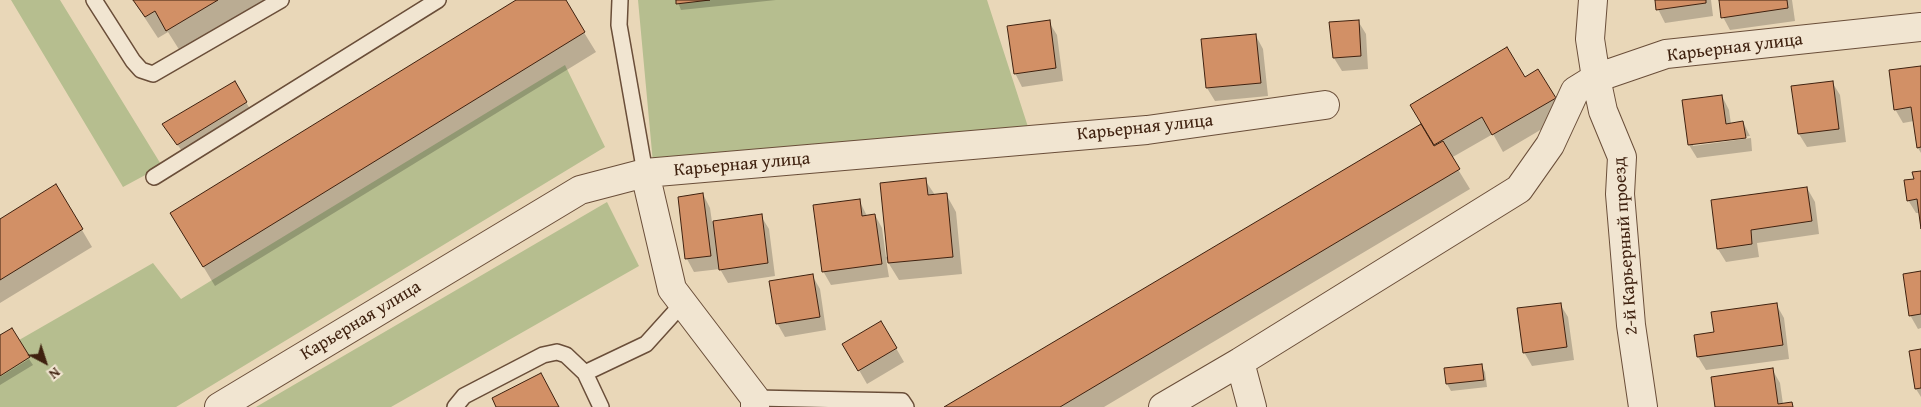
<!DOCTYPE html>
<html>
<head>
<meta charset="utf-8">
<style>
  body { margin:0 }
  #map { position:relative; width:1921px; height:407px; overflow:hidden; background:#e9d7b8; font-family:"Gentium Book Plus",serif }
  canvas { display:block }
  .north { position:absolute; left:20px; top:337px; width:50px; height:50px; -webkit-text-stroke:4px #f1e5d1; paint-order:stroke; rotate:140deg; font-size:14px; font-weight:700; line-height:20px; text-align:center; color:#3f210f }
  .north::after { content:''; display:block; margin:auto; width:18px; height:22px; background:#3f210f; clip-path:polygon(50% 0,100% 100%,50% 72%,0 100%) }
</style>
</head>
<body>
<div id="map">
<canvas width="1921" height="407"></canvas>
<div class="north">N</div>
</div>
<script>
const g = document.querySelector('canvas').getContext('2d');
g.lineJoin = 'round';
function paint(path, color) { g.fillStyle = color; g.fill(path, 'evenodd'); }
const shape = rows => new Path2D(rows.map(r => 'M' + r).join(''));
function trace(path, color, width, dash) { g.strokeStyle = color; g.lineWidth = width; g.lineCap = dash ? 'butt' : 'round'; g.setLineDash(dash || []); g.stroke(path); }
function label(font, color, halo, rows, align = 'center') {
  g.font = font + ' "Gentium Book Plus",serif'; g.lineWidth = 4; g.setLineDash([]); g.textBaseline = 'middle'; g.strokeStyle = halo; g.fillStyle = color; for (const [text, x, y, turn = 0] of rows) {
    g.save(); g.translate(x, y); g.rotate((+turn || 0) * Math.PI / 180); g.textAlign = isNaN(turn) ? turn : align; if (halo) g.strokeText(text, 0, 0); g.fillText(text, 0, 0); g.restore();
  }
}
const green = shape([
  [11,0,60,0,162,166,123,187],
  [638,0,987,0,1029,130,653,163],
  [565,65,605,147,176,407,0,407,0,351,153,263,181,299],
  [607,202,639,266,391,407,256,407]
]);
const shadow = shape([
  [133,0,267,0,180,51,168,32,158,38],
  [518,0,564,0,596,52,215,286,183,233],
  [677,0,776,0,681,10],
  [1656,0,1711,0,1713,16,1665,23,1658,9],
  [1720,0,1792,0,1795,21,1730,30,1723,17],
  [1358,21,1366,34,1368,69,1342,71,1334,58,1331,23],
  [1049,22,1057,35,1063,81,1022,87,1015,73],
  [1256,36,1263,49,1268,96,1215,101,1207,88],
  [1921,67,1921,153,1918,148,1914,121,1903,123,1895,109],
  [1538,70,1564,116,1503,152,1493,134,1451,158,1470,189,1104,407,947,407,1436,146,1411,105,1525,79],
  [1832,82,1840,95,1846,142,1807,147,1799,134,1793,87],
  [235,83,254,116,186,157,164,125],
  [1722,96,1729,110,1731,124,1743,122,1750,136,1693,143,1693,146,1751,138,1752,151,1697,158,1689,145,1683,102],
  [1921,172,1921,220,1920,213,1916,213,1908,200,1915,180],
  [925,180,935,195,946,194,956,212,962,274,899,280,886,259,889,277,831,285,823,271,859,200,867,216,875,215,882,228,886,257,888,256],
  [56,186,92,247,0,303,0,220],
  [1807,188,1815,202,1819,234,1757,243,1759,257,1726,262,1718,249],
  [703,194,710,208,712,222,761,216,769,229,775,276,728,283,720,269,694,272,687,259,679,198],
  [1921,273,1921,328,1918,329,1910,315],
  [812,275,820,289,826,330,785,337,777,323],
  [1560,304,1568,317,1574,360,1532,366,1524,352],
  [1776,304,1784,318,1789,359,1706,370,1698,357,1715,333],
  [881,322,904,362,867,384,844,344],
  [1921,351,1921,397,1916,389],
  [29,359,33,365,0,385,0,377],
  [1481,365,1485,372,1487,387,1451,391,1447,384],
  [1772,369,1780,383,1783,404,1791,403,1793,407,1717,407]
]);
const building = shape([
  [133,0,218,0,166,31,155,11,145,17,133,0],
  [516,0,566,0,585,32,203,267,170,213,516,0],
  [676,0,710,0,676,4,676,0],
  [1655,0,1706,0,1706,3,1656,10,1655,0],
  [1719,0,1787,0,1788,8,1721,18,1719,0],
  [1050,20,1056,68,1014,74,1007,26,1050,20],
  [1359,20,1361,56,1333,58,1329,22,1359,20],
  [1256,34,1261,83,1206,88,1201,39,1256,34],
  [1507,47,1525,77,1538,69,1556,98,1492,135,1482,117,1434,145,1410,105,1507,47],
  [1921,66,1921,147,1917,148,1911,107,1894,110,1889,70,1921,66],
  [235,81,247,102,177,145,162,124,235,81],
  [1833,81,1839,129,1798,134,1791,86,1833,81],
  [1722,95,1726,124,1743,121,1746,138,1688,145,1682,100,1722,95],
  [1421,124,1434,146,1443,141,1460,169,1060,407,944,407,1421,124],
  [1921,171,1921,229,1917,199,1907,201,1904,180,1914,179,1912,172,1921,171],
  [926,178,928,195,947,193,953,257,888,263,880,183,926,178],
  [56,184,83,229,0,280,0,219,56,184],
  [1807,187,1812,221,1751,230,1752,244,1717,249,1711,200,1807,187],
  [703,193,711,256,685,259,678,197,703,193],
  [860,199,862,216,875,214,882,264,822,272,813,205,860,199],
  [762,214,768,263,719,270,713,221,762,214],
  [1921,271,1921,314,1909,316,1903,274,1921,271],
  [813,274,820,317,776,324,769,281,813,274],
  [1561,303,1567,347,1523,353,1517,308,1561,303],
  [1777,303,1783,345,1697,357,1694,335,1714,332,1711,312,1777,303],
  [881,321,897,348,858,371,842,344,881,321],
  [12,328,30,357,0,376,0,335,12,328],
  [1921,349,1921,388,1915,389,1909,351,1921,349],
  [1482,364,1484,380,1446,384,1444,368,1482,364],
  [1773,368,1778,404,1792,402,1793,407,1715,407,1711,377,1773,368],
  [541,373,559,407,496,407,492,398,541,373]
]);
const service = shape([
  [94,0,133,61,141,70,153,74,281,0],
  [620,0,619,25,645,173],
  [154,177,438,0],
  [755,398,902,401,906,407],
  [455,407,464,396,543,355,557,352,566,355,585,373],
  [601,407,585,373,646,344,683,303]
]);
const minor = shape([
  [1593,0,1590,39,1596,78,1603,111,1622,157,1620,194,1631,325,1643,407],
  [645,173,672,289,755,398,755,407],
  [1240,362,1252,407],
  [219,407,580,190,645,173,1147,130,1325,105],
  [1163,407,1240,362,1519,189,1550,145,1575,91,1596,78,1666,54,1921,27]
]);
const streetNames = [
  ["Карьерная улица",1735,48,-7],
  ["Карьерная улица",1145,128,-6],
  ["Карьерная улица",742,165,-5],
  ["2-й Карьерный проезд",1626,246,-94],
  ["Карьерная улица",361,321,-31]
];
paint(green, '#b6be8f');
paint(shadow, '#0003');
paint(building, '#d29066');
trace(building, '#3f210f', 1);
trace(service, '#6a4e39', 18);
trace(minor, '#6a4e39', 30);
trace(service, '#f1e5d1', 15);
trace(minor, '#f1e5d1', 28);
label('18px', '#3f210f', '#f1e5d1', streetNames);
</script>
</body>
</html>
